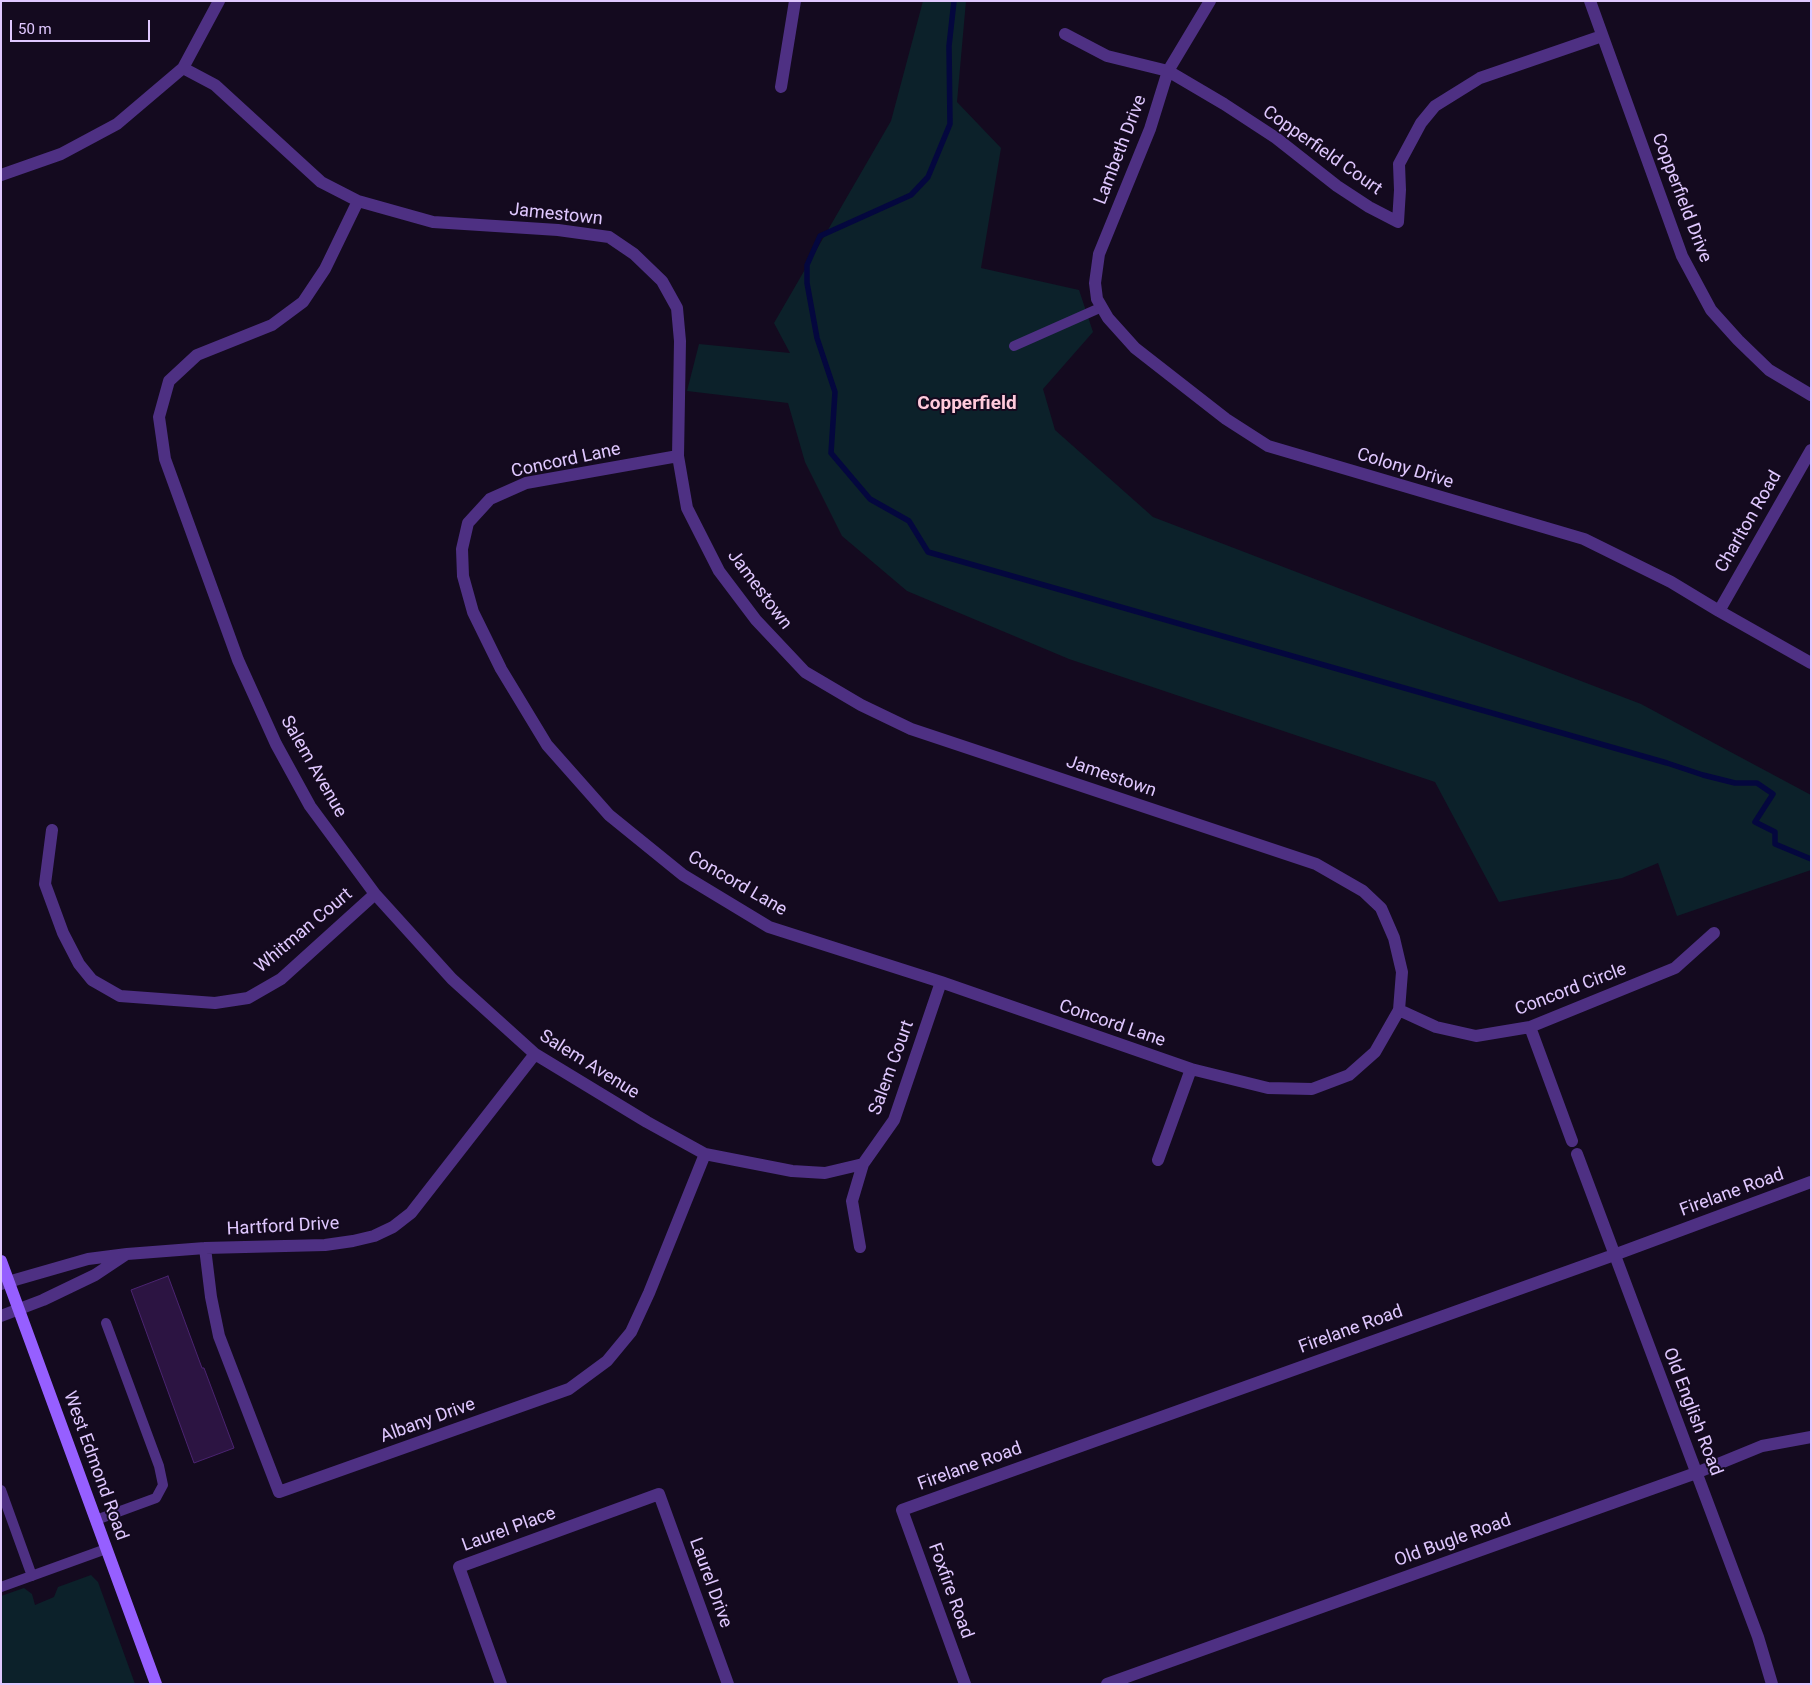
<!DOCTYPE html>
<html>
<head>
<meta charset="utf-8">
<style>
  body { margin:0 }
  #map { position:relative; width:1812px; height:1685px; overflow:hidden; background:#140a1f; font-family:Roboto,sans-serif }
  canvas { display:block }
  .frame { position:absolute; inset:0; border:2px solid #e0c8ff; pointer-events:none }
  .scale { position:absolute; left:10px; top:20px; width:140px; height:22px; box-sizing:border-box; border:2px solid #e0c8ff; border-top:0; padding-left:6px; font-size:15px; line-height:18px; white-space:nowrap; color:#e0c8ff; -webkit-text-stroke:4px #140a1f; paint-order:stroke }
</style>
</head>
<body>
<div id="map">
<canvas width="1812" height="1685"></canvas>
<div class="frame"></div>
<div class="scale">50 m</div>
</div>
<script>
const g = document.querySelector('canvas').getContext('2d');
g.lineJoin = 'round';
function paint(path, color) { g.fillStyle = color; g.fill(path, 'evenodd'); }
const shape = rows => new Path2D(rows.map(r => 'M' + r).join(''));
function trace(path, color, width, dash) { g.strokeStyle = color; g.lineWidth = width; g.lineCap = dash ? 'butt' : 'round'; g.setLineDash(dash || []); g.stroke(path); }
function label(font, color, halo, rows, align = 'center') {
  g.font = font + ' Roboto,sans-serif'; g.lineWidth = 4; g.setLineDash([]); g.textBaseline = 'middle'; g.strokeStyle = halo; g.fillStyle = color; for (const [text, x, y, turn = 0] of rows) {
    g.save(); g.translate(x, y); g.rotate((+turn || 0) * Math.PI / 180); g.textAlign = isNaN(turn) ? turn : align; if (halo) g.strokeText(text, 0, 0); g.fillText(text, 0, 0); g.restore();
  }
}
const green = shape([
  [923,1,966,1,957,102,1001,148,981,268,1079,290,1093,332,1043,389,1055,430,1153,517,1641,704,1811,795,1811,870,1677,916,1658,863,1622,878,1499,902,1435,782,1069,659,907,591,842,536,805,462,788,403,687,391,699,344,790,353,774,323,891,121],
  [91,1575,98,1582,135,1684,1,1684,1,1596,24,1588,32,1594,35,1605,54,1597,58,1587]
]);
const stream = shape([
  [954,1,949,46,950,124,928,177,911,195,820,236,807,265,807,283,817,338,835,392,831,453,870,499,909,521,928,552,1667,763,1703,775,1735,783,1757,783,1773,794,1755,822,1775,832,1775,844,1811,859]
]);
const building = shape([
  [168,1276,202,1368,204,1368,234,1448,194,1463,131,1290,168,1276]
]);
const service = shape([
  [1014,346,1102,307],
  [1,1490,32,1576],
  [96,1520,156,1498,163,1485,159,1466,106,1323],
  [1,1587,106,1549]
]);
const minor = shape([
  [1210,1,1168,71,1150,129,1099,254,1095,283,1097,299,1108,318,1135,348,1226,419,1268,446,1584,539,1671,582,1719,611,1811,663],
  [1590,1,1682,256,1711,310,1738,340,1769,370,1811,395],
  [1065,34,1107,56,1168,71,1224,104,1276,138,1337,186,1369,207,1398,222,1400,190,1399,164,1421,123,1435,106,1480,78,1602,36],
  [183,68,215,85,321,182,358,201,433,222,558,230,609,237,634,254,662,281,677,308,680,341,678,456,687,508,719,571,756,620,805,672,861,705,911,729,1316,864,1363,891,1381,908,1394,938,1402,972,1399,1010,1375,1052,1349,1075,1312,1089,1268,1088,1191,1069,941,982,769,927,683,875,609,815,547,745,501,669,473,612,463,576,462,549,468,523,490,499,526,483,678,456],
  [781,87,795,1],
  [1,175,61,154,117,124,183,68,219,1],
  [358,201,325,269,303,302,272,325,197,355,169,381,159,417,165,459,238,660,276,744,310,806,375,894,452,979,535,1054,647,1122,705,1154,792,1171,825,1173,863,1164],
  [1719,611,1811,450],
  [52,830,45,884,63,933,79,964,92,980,120,996,215,1003,248,998,281,979,375,894],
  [1399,1010,1436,1027,1476,1036,1530,1027,1675,968,1714,933],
  [1530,1027,1572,1141],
  [1577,1154,1758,1637,1772,1684],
  [1158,1160,1191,1069],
  [860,1247,852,1201,863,1164,894,1120,941,982],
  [205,1248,211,1297,219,1336,279,1492,569,1389,607,1361,631,1332,649,1293,705,1154],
  [1,1284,88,1259,127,1254,205,1248,325,1245,353,1241,374,1236,393,1227,411,1213,535,1054],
  [1,1316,43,1300,95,1275,125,1255],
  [501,1684,459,1567,659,1494,728,1684],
  [965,1684,902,1510,1614,1255,1811,1182],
  [1107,1684,1696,1473,1762,1446,1811,1437]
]);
const secondary = shape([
  [1,1261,156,1684]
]);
const streetNames = [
  ["Lambeth Drive",1121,150,-69],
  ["Copperfield Court",1322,151,35],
  ["Copperfield Drive",1681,198,69],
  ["Jamestown",556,215,6],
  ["Concord Lane",566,461,-12],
  ["Colony Drive",1405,469,17],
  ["Charlton Road",1749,522,-60],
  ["Jamestown",759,590,53],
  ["Salem Avenue",313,767,60],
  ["Jamestown",1111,777,19],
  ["Concord Lane",737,884,30],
  ["Whitman Court",304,931,-40],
  ["Concord Circle",1571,990,-21],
  ["Concord Lane",1112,1024,19],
  ["Salem Avenue",589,1065,32],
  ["Salem Court",892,1068,-70],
  ["Firelane Road",1732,1193,-20],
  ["Hartford Drive",283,1227,-3],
  ["Firelane Road",1351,1330,-20],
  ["Old English Road",1692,1412,69],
  ["Albany Drive",428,1421,-20],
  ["West Edmond Road",95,1466,70],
  ["Firelane Road",970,1467,-20],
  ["Laurel Place",509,1530,-20],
  ["Old Bugle Road",1453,1541,-20],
  ["Laurel Drive",710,1583,70],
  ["Foxfire Road",950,1591,70]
];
const neighbourhoodNames = [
  ["Copperfield",967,404]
];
paint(green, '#0c212a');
trace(stream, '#04073e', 5.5);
paint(building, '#2c1442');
trace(building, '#4b2471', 1);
trace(service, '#4e3083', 10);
trace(minor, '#4e3083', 12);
trace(secondary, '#965fff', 12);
label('18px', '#e0c8ff', '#140a1f', streetNames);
label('bold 19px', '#ffcadb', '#140a1f', neighbourhoodNames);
</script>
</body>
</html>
